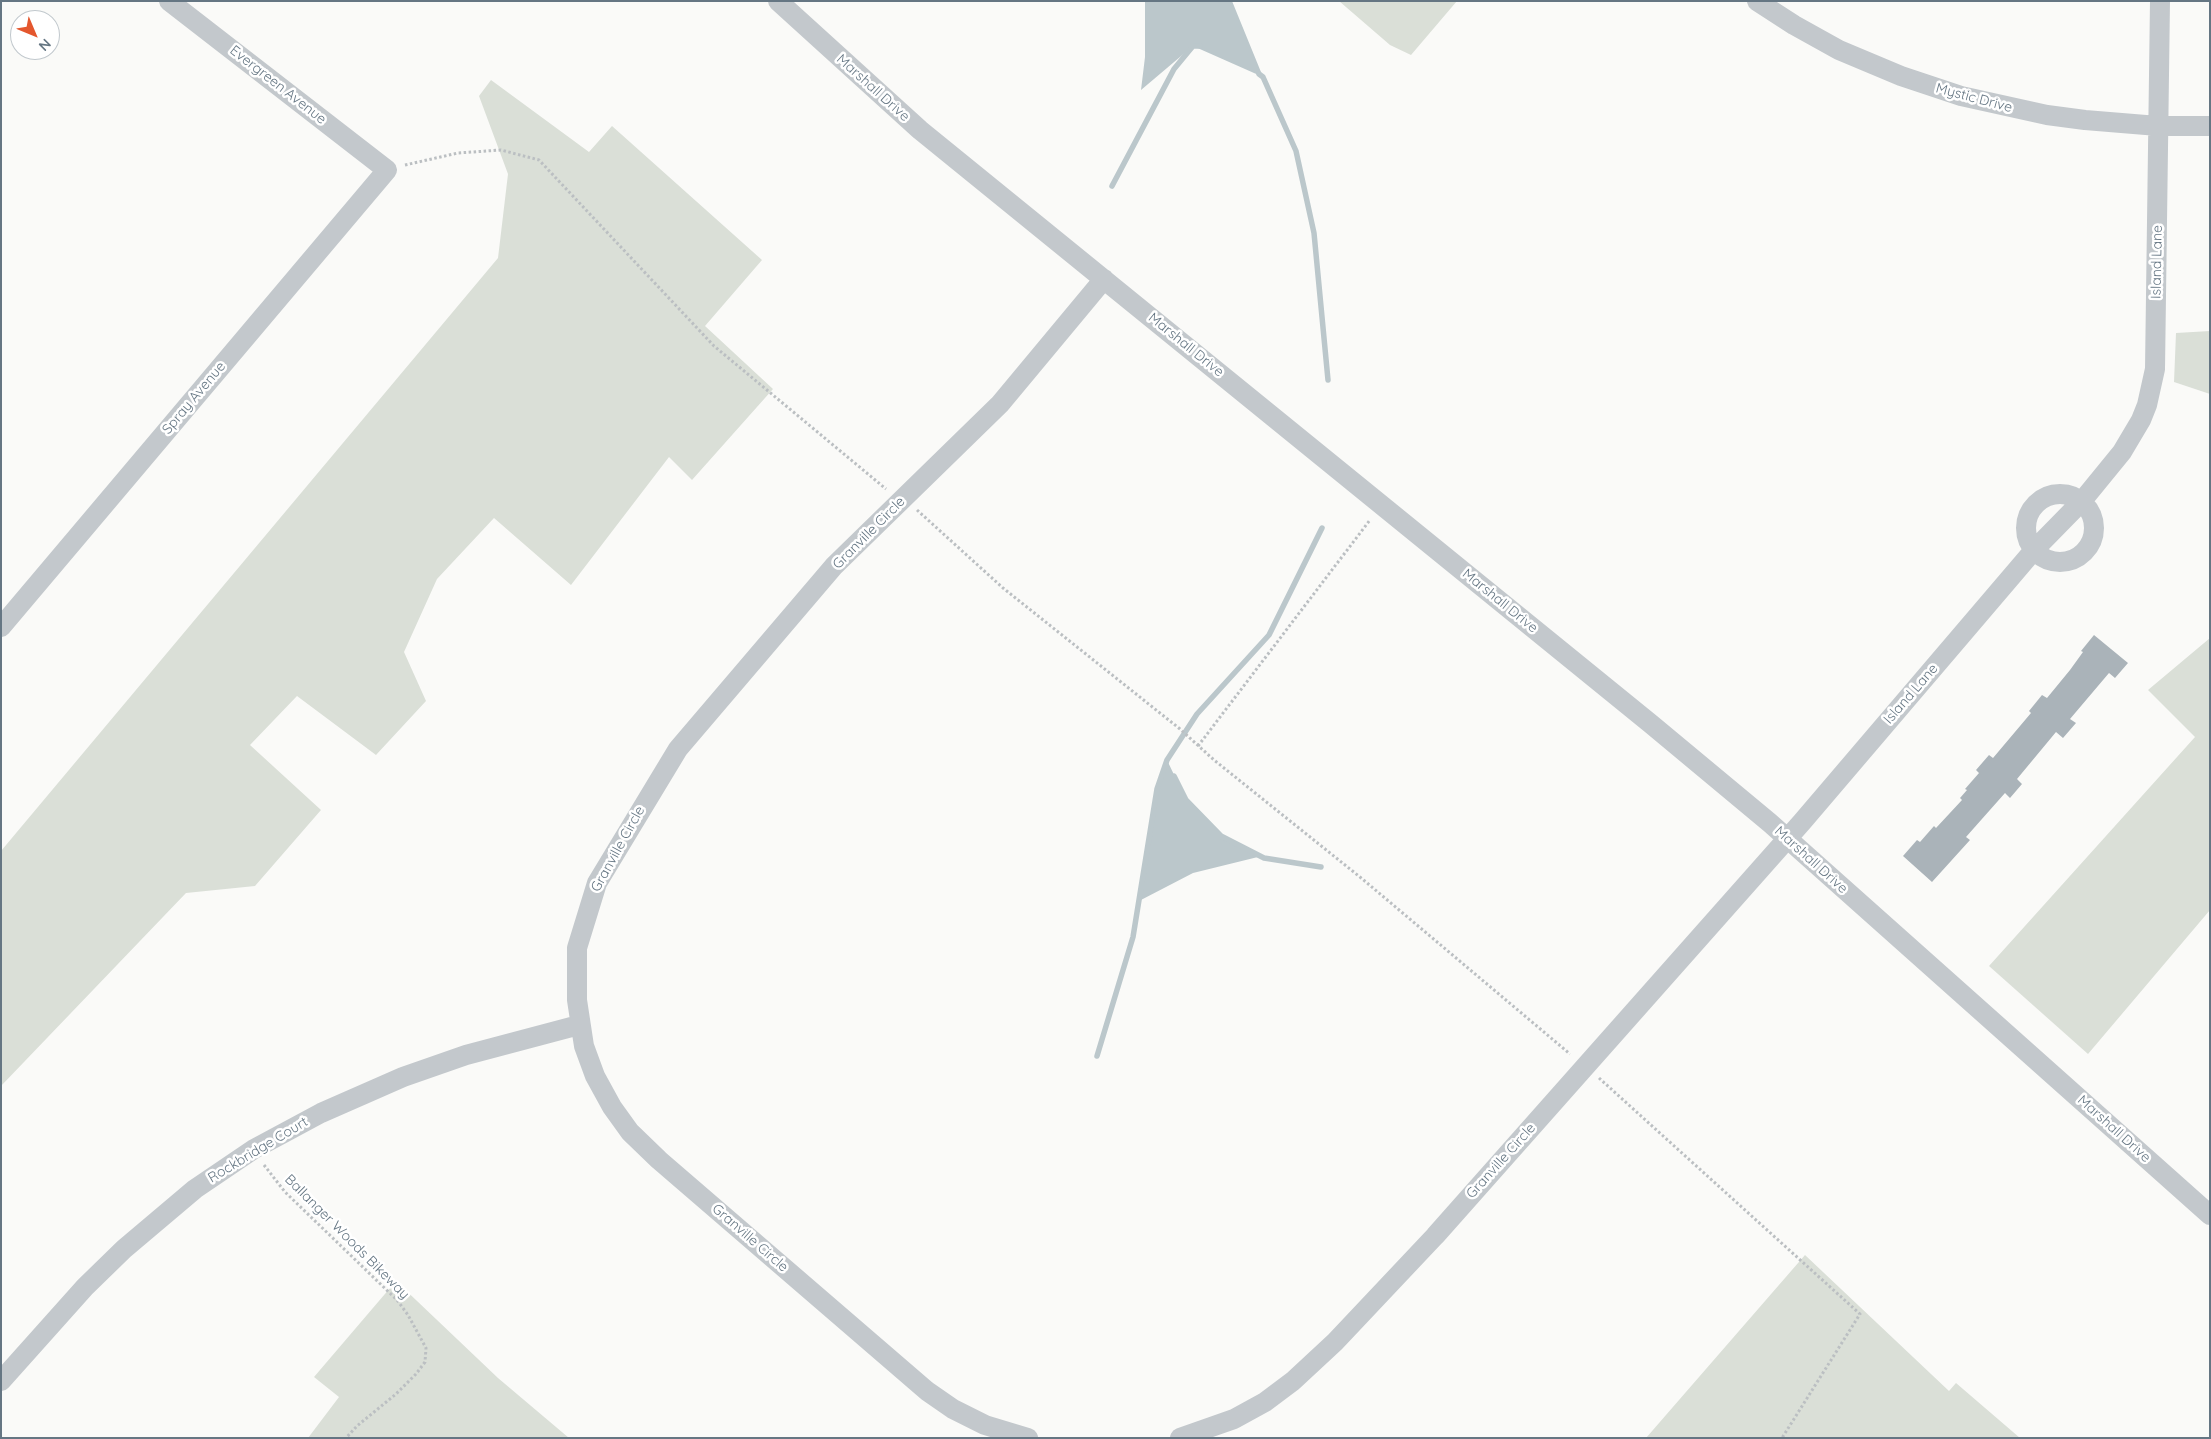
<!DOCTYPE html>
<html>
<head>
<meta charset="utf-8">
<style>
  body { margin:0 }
  #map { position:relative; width:2211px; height:1439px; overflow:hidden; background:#fafaf8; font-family:Quicksand,sans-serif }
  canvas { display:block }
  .frame { position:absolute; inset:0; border:2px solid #657683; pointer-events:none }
  .north { position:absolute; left:10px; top:10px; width:50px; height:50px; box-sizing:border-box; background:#fff; border:1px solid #c1c8cd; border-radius:50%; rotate:135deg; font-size:14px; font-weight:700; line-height:20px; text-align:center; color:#657683 }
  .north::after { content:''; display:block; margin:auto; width:18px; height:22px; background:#e4572e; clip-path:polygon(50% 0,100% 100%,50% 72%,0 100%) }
</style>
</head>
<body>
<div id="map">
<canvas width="2211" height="1439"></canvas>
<div class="frame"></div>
<div class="north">N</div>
</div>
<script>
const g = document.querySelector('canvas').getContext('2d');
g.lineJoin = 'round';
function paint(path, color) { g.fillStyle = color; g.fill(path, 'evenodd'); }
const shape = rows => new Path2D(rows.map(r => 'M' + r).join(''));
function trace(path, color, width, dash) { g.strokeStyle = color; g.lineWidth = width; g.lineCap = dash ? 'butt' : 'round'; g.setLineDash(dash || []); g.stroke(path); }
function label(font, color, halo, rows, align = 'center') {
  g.font = font + ' Quicksand,sans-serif'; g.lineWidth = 5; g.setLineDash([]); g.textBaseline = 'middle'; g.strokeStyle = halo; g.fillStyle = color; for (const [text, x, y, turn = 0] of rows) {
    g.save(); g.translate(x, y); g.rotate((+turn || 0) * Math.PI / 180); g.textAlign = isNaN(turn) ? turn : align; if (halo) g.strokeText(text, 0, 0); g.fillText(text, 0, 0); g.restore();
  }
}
const green = shape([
  [1339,1,1457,1,1411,55,1390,45],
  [491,80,589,152,612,126,762,260,705,326,773,389,692,480,669,457,571,585,494,518,437,579,404,652,426,701,376,755,297,696,250,745,321,810,255,886,186,893,1,1086,1,851,498,258,508,174,479,96],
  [2210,331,2210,394,2174,382,2176,333],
  [2210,638,2210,910,2088,1054,1989,966,2195,737,2148,690],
  [1805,1255,1949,1391,1956,1383,2020,1438,1646,1438],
  [396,1281,498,1378,569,1438,308,1438,339,1397,314,1377]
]);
const water = shape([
  [1145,1,1232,1,1263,77,1193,46,1141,90,1145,57],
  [1167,760,1186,800,1221,836,1262,856,1193,873,1139,901,1157,789]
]);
const stream = shape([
  [1259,74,1263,77,1296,151,1314,233,1328,380],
  [1112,186,1174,69,1193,46,1200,46],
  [1174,776,1186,800,1221,836,1264,858,1321,867],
  [1097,1056,1133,937,1157,789,1167,760,1197,714,1269,635,1322,528]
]);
const building = shape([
  [2094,635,2128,663,2115,678,2109,673,2070,719,2076,723,2063,738,2056,732,2017,779,2022,784,2010,798,2005,793,1966,837,1970,840,1932,882,1903,856,1917,840,1920,842,1934,826,1936,828,1962,800,1960,798,1967,790,1965,789,1979,773,1976,770,1989,755,1993,758,2031,713,2029,711,2042,695,2047,698,2070,670,2083,652,2081,651]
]);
const path = shape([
  [405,165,458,153,501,150,539,160,714,346,886,489],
  [917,510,1003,588,1180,729,1214,760,1360,877,1570,1054],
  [1198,746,1370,520],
  [1599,1078,1860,1314,1782,1438],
  [264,1165,285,1192,397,1300,408,1315,426,1348,425,1362,416,1374,396,1394,357,1426,346,1438]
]);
const street = shape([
  [778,1,920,130,1651,724,1770,823,2210,1215],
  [1757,1,1794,25,1839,50,1901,76,1961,96,2047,115,2085,120,2158,126,2210,126],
  '2026 528a34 34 0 1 1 68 0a34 34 0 1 1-68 0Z',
  [1,627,387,170,169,1],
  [1,1381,85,1287,124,1249,195,1189,254,1149,321,1113,403,1077,466,1055,579,1025],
  [1028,1438,985,1425,953,1409,927,1391,659,1160,630,1132,612,1107,595,1076,584,1046,577,1000,577,948,597,883,678,749,834,566,1000,404,1104,279],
  [1180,1438,1234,1419,1265,1402,1293,1381,1335,1342,1435,1236,1802,822,2034,550,2082,501,2122,452,2141,420,2147,405,2155,369,2160,1]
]);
const streetNames = [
  ["Evergreen Avenue",278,85,38],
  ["Marshall Drive",873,88,42],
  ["Mystic Drive",1974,98,15],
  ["Island Lane",2157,262,-89],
  ["Marshall Drive",1186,345,39],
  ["Spray Avenue",194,398,-50],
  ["Granville Circle",869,533,-45],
  ["Marshall Drive",1500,601,39],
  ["Island Lane",1911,694,-49],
  ["Granville Circle",618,849,-61],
  ["Marshall Drive",1811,860,42],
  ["Marshall Drive",2114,1129,42],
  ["Rockbridge Court",258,1150,-31],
  ["Granville Circle",1501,1161,-48],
  ["Ballanger Woods Bikeway",347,1237,45],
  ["Granville Circle",750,1238,41]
];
paint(green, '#dadfd7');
paint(water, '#bbc7cb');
trace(stream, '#bbc7cb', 5.5);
paint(building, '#aab3b9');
trace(path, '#bbbfc2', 3, [2.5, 2.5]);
trace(street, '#c3c8cc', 20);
label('14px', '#657683', '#fff', streetNames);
</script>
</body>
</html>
